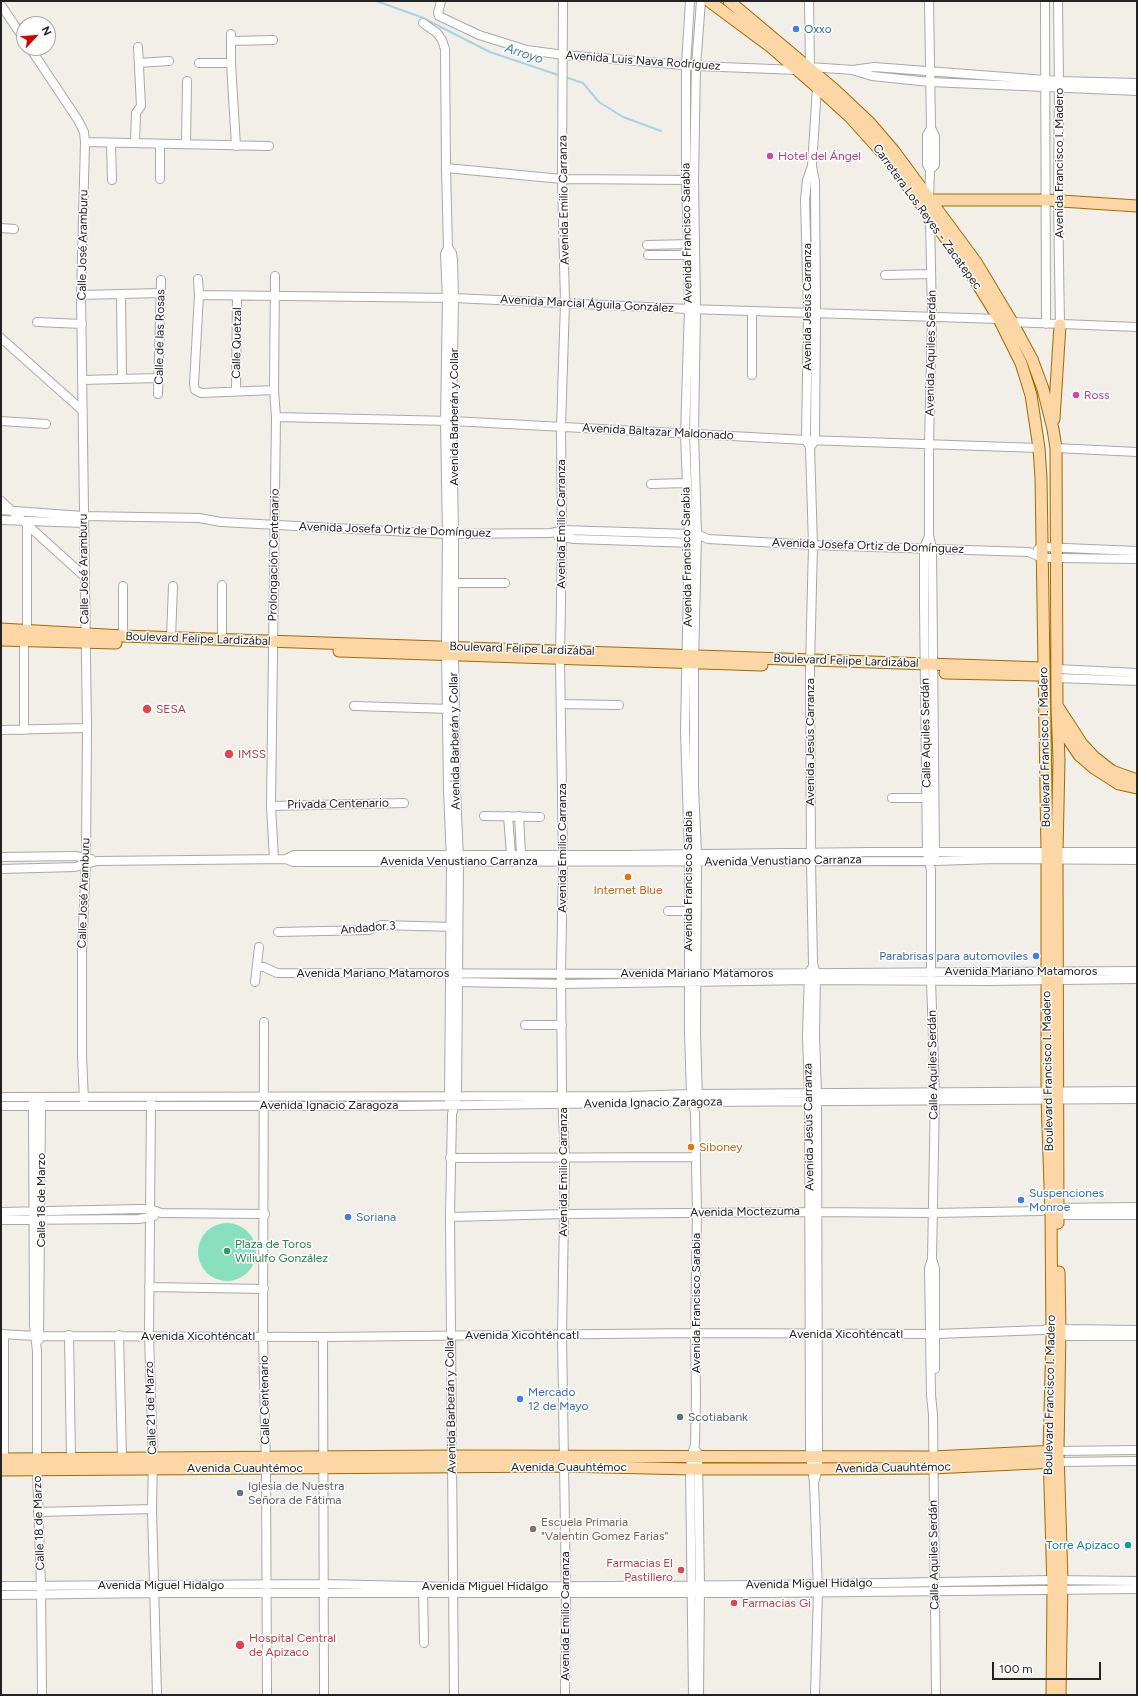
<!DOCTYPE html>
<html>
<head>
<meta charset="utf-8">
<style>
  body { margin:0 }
  #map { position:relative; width:1138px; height:1696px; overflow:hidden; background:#f2efe9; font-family:Figtree,sans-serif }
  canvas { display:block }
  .frame { position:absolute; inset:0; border:2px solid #222; pointer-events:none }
  .north { position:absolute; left:16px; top:16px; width:40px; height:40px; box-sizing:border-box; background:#fff; border:1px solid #a7a7a7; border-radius:50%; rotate:64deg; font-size:11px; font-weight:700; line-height:16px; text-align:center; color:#222 }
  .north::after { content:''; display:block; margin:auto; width:14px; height:18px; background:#d40000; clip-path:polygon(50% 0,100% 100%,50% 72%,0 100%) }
  .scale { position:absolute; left:992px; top:1662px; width:109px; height:18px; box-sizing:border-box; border:2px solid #222; border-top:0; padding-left:5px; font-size:12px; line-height:14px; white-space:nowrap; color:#222; -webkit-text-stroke:3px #fff; paint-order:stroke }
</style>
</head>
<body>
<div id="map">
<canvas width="1138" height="1696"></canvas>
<div class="frame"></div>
<div class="north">N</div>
<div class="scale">100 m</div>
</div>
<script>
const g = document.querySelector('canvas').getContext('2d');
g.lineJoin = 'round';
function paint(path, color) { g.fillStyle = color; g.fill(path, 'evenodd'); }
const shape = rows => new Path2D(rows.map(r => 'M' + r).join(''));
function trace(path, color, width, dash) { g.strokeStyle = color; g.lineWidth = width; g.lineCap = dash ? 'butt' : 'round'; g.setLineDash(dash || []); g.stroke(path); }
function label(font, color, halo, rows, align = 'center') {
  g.font = font + ' Figtree,sans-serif'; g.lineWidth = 3; g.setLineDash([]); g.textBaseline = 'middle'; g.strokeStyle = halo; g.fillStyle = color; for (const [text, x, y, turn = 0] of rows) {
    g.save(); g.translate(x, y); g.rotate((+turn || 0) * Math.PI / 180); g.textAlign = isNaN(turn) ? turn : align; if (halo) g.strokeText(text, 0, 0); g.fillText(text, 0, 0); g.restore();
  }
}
const pitch = shape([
  '198 1252a29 29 0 1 1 58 0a29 29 0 1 1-58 0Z'
]);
const stream = shape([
  [376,1,421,17,490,52,561,76],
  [565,77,583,83,599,102,623,117,661,131]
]);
const minor = shape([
  [441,1,438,13,439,16,479,35,527,50,564,55,696,66,798,70],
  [563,1,562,179,565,303,561,427,562,538,560,659,563,861,561,973,562,1096,565,1157,562,1335,566,1593,565,1695],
  [690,1,686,65,686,180,688,243,689,309,685,434,689,534,685,730,689,854,689,1032,691,1094,695,1113,697,1213,695,1333,696,1396,695,1445,691,1457,690,1469,693,1695],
  [809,1,810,67,853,70,874,67,1059,81,1137,83],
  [929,1,931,128,935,136,935,165,930,170],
  [1045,1,1046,324],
  [1058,1,1059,81,1058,201,1060,325],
  [1,5,24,39],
  [423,23,437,33,442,40,445,49,446,168,448,248,445,254,447,299,445,422,447,534,446,647,448,790,451,861,449,1102],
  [231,34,231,63,236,146],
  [231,41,273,40],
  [30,48,78,120,84,132,85,142,81,295,87,728,86,857,82,952,82,1055,84,1101],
  [139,63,169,61],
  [199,63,231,63],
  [855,71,872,76,930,82,1137,91],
  [85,142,269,146],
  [111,143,112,180],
  [135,143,136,113,141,106,138,47],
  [160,144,160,179],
  [186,144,187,81],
  [812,166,807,180,805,200,808,313,806,440,810,447,813,545,810,667,811,861,813,964,816,973,815,1036,817,1094,818,1469,814,1482],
  [446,168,562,179,690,180],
  [929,200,930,170,927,165,927,135,931,128],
  [930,216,932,318,929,444,929,536,932,548,935,858],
  [1,228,14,229],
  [647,245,693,244],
  [448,248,452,253,453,260,454,298,452,421,454,534,454,656,456,790,459,861,457,1097,452,1114,450,1217,454,1695],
  [648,255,693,255],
  [885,275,931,274],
  [198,279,199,295,194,384,195,390,201,393,274,390],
  [121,294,122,379],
  [81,295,160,293],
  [199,295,454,298,689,309,999,319],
  [752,311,752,375],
  [37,322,82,324],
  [1012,322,1137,327],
  [1,338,83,411],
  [82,380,158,378],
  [236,391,237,296],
  [158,394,161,280],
  [276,417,452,421,806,440,1039,448],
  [1,421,46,424],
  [812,445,815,440,816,314,815,182,812,166,817,87],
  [1056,448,1137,452],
  [651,484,686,483],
  [1,501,85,577],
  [1,510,83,516,199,518,221,522,447,534,551,533,562,530,689,534,697,534,708,539,813,545,1029,552,1042,558,1057,558,1137,559],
  [1,520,84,523],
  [27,523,27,630],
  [558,536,574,539,694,543],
  [929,536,924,548,924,607,927,853,931,870,931,981,935,1093,932,1259,929,1268,931,1395,933,1415,936,1695],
  [1038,549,1042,547,1137,551],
  [450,583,505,583],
  [123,636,123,586],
  [171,638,173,586],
  [222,639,222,585],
  [1057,669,1137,673],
  [1057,678,1137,681],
  [561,704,619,705],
  [354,706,451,709],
  [1,730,87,728],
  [24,730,24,641],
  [892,798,932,798],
  [271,806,404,803],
  [484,816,540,817],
  [508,816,511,854],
  [519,816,521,854],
  [1,857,75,856,91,859],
  [274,859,271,806,276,417,274,390,275,276],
  [286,859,293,862,935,861,995,859,1137,860],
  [1,869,75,867,97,861,286,859,294,855,623,855,870,852,1137,852],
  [668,911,693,911],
  [278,932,369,930,381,925,454,927],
  [257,967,264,967,277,973,696,974,1137,971],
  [811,969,809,973,807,1036,809,1094,810,1456,814,1482,818,1591,815,1695],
  [255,982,259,947],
  [455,982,562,984,809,980,988,981,1137,979],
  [264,1022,263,1336,266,1469,267,1695],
  [525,1025,562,1025],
  [1,1097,630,1096,691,1094,1137,1091],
  [698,1100,696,1032,697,854,694,787,694,663,697,534,694,434,696,309,694,180,696,66,701,1],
  [33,1102,34,1325,37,1351,37,1470,41,1586,42,1695],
  [151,1102,149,1336,153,1458,152,1509,157,1695],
  [1,1106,404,1106,698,1102,1137,1099],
  [450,1158,696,1157],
  [1,1212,139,1209,150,1209,161,1213,265,1214],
  [1054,1215,1137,1215],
  [450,1217,564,1214,810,1212,933,1213,1041,1211,1050,1208,1137,1207],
  [1,1220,139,1219,154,1216],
  [932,1259,935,1269,935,1369],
  [149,1287,264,1289],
  [1,1334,35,1336,323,1337,695,1333,936,1334,1043,1330,1052,1327,1068,1329,1137,1330],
  [4,1334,4,1459],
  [1055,1334,1068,1336,1137,1336],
  [69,1335,71,1458],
  [119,1335,122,1457],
  [323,1337,324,1695],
  [39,1340,41,1102],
  [1058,1451,1137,1450],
  [697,1452,698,1457,700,1585,699,1695],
  [1058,1462,1137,1461],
  [38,1512,152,1509],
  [1,1586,324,1584,454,1587,767,1585,1052,1580,1137,1581],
  [423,1589,424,1643],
  [1,1595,155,1593,767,1593,1137,1589]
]);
const major = shape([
  [709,1,771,47,817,87,850,117,887,158,969,270,999,319,1021,363,1031,395,1039,448,1041,478,1047,852,1047,1098,1051,1215,1052,1334,1049,1451,1053,1589,1052,1695],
  [729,1,835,90,870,123,894,151,976,262,1012,322,1032,359,1043,389,1053,429,1056,448,1057,706,1059,760,1057,852,1058,1223],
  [929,200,1046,200,1137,206],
  [1054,419,1060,325],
  [1,629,123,636,1043,668],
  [1,640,116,643],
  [339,651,762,665],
  [945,673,1038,675],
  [1058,707,1082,744,1094,757,1112,771,1137,780],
  [1058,724,1079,755,1094,768,1119,784,1137,788],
  [1059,1272,1060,1328,1058,1451,1062,1580,1060,1695],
  [1,1459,452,1456,933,1457,1056,1451],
  [1,1470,563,1466,690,1469,811,1469,933,1468,1056,1462]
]);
const markers = [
  [796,29,4,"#3f7fe0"],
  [770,156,4,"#d1479c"],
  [1076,395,4,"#d1479c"],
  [147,709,5,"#e0444e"],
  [229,754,5,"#e0444e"],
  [628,877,4,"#e8710a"],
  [1036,956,4,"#3f7fe0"],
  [691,1147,4,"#e8710a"],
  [1021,1200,4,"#3f7fe0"],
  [348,1217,4,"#3f7fe0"],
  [227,1251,4,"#2e9e5b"],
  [520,1399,4,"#3f7fe0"],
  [680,1417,4,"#5c6f8a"],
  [240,1493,4,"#6b7280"],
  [533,1529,4,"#8d6e63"],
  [1128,1545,4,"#0f9aa8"],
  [681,1570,4,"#e0444e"],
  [734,1603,4,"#e0444e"],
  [240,1645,5,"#e0444e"]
];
const shopNames = [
  ["Oxxo",804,29],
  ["Parabrisas para automoviles",1028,956,"right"],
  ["Suspenciones",1029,1193],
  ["Monroe",1029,1207],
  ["Soriana",356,1217],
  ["Mercado",528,1392],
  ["12 de Mayo",528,1406]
];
const streetNames = [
  ["Avenida Luis Nava Rodríguez",643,61,4],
  ["Avenida Francisco I. Madero",1059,163,-90],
  ["Avenida Emilio Carranza",564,200,-91],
  ["Carretera Los Reyes - Zacatepec",927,217,54],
  ["Avenida Francisco Sarabia",687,233,-91],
  ["Calle José Aramburu",83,245,-89],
  ["Avenida Marcial Águila González",587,304,3],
  ["Avenida Jesús Carranza",807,307,-90],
  ["Calle de las Rosas",160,337,-89],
  ["Calle Quetzal",237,343,-89],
  ["Avenida Aquiles Serdán",931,353,-89],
  ["Avenida Barberán y Collar",454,417,-90],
  ["Avenida Baltazar Maldonado",658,432,3],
  ["Avenida Emilio Carranza",561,524,-90],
  ["Avenida Josefa Ortiz de Domínguez",395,530,2],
  ["Avenida Josefa Ortiz de Domínguez",868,546,2],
  ["Prolongación Centenario",274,555,-89],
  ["Avenida Francisco Sarabia",687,557,-91],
  ["Calle José Aramburu",84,569,-91],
  ["Boulevard Felipe Lardizábal",198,639,2],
  ["Boulevard Felipe Lardizábal",522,649,2],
  ["Boulevard Felipe Lardizábal",846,661,2],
  ["Calle Aquiles Serdán",926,733,-91],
  ["Avenida Barberán y Collar",455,741,-91],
  ["Avenida Jesús Carranza",810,742,-90],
  ["Boulevard Francisco I. Madero",1045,747,-91],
  ["Privada Centenario",338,804,-1],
  ["Avenida Emilio Carranza",562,848,-90],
  ["Avenida Venustiano Carranza",459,861],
  ["Avenida Venustiano Carranza",783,861,-1],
  ["Avenida Francisco Sarabia",688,881,-90],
  ["Calle José Aramburu",84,893,-88],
  ["Andador 3",368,928,-5],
  ["Avenida Mariano Matamoros",1021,971],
  ["Avenida Mariano Matamoros",373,973],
  ["Avenida Mariano Matamoros",697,973],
  ["Calle Aquiles Serdán",933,1065,-91],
  ["Boulevard Francisco I. Madero",1048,1071,-91],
  ["Avenida Ignacio Zaragoza",653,1103,-1],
  ["Avenida Ignacio Zaragoza",329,1105],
  ["Avenida Jesús Carranza",809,1127,-91],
  ["Avenida Emilio Carranza",563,1172,-90],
  ["Calle 18 de Marzo",41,1200,-90],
  ["Avenida Moctezuma",745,1212,-1],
  ["Avenida Francisco Sarabia",696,1303,-90],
  ["Avenida Xicohténcatl",846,1334],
  ["Avenida Xicohténcatl",522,1335],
  ["Avenida Xicohténcatl",198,1336],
  ["Boulevard Francisco I. Madero",1050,1395,-89],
  ["Calle Centenario",265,1400,-91],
  ["Avenida Barberán y Collar",451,1405,-91],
  ["Calle 21 de Marzo",151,1408,-92],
  ["Avenida Cuauhtémoc",569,1467],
  ["Avenida Cuauhtémoc",245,1468],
  ["Avenida Cuauhtémoc",893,1468,-1],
  ["Calle 18 de Marzo",39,1523,-92],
  ["Calle Aquiles Serdán",934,1555,-91],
  ["Avenida Miguel Hidalgo",809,1584,-1],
  ["Avenida Miguel Hidalgo",161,1585],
  ["Avenida Miguel Hidalgo",485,1586],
  ["Avenida Emilio Carranza",565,1616,-90]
];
const hotelNames = [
  ["Hotel del Ángel",778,156],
  ["Ross",1084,395]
];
const healthNames = [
  ["SESA",156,709],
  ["IMSS",238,754],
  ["Farmacias El",673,1563,"right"],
  ["Pastillero",673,1577,"right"],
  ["Farmacias Gi",742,1603],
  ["Hospital Central",249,1638],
  ["de Apizaco",249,1652]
];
const foodNames = [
  ["Internet Blue",628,890],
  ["Siboney",699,1147,"left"]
];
const leisureNames = [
  ["Plaza de Toros",235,1244],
  ["Wiliulfo González",235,1258]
];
const serviceNames = [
  ["Scotiabank",688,1417]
];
const worshipNames = [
  ["Iglesia de Nuestra",248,1486],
  ["Señora de Fátima",248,1500]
];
const educationNames = [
  ["Escuela Primaria",541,1522],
  ["\"Valentin Gomez Farias\"",541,1536]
];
const cultureNames = [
  ["Torre Apizaco",1120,1545]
];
const waterNames = [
  ["Arroyo",524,54,18]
];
paint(pitch, '#88e0be');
trace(stream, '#aad3df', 2);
trace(minor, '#a9a9a9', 10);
trace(major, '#a06b00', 13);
trace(minor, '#fff', 8);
trace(major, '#fcd6a4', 11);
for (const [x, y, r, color] of markers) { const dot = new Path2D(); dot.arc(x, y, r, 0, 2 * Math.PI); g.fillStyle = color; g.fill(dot); trace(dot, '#fff', 1.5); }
label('12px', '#366cbe', '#fff', shopNames, 'left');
label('12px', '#222', '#fff', streetNames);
label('12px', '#b23c85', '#fff', hotelNames, 'left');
label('12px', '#be3a42', '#fff', healthNames, 'left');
label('12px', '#c56008', '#fff', foodNames);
label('12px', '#27864d', '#fff', leisureNames, 'left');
label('12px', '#4e5e75', '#fff', serviceNames, 'left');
label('12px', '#5b616d', '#fff', worshipNames, 'left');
label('12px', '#785e54', '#fff', educationNames, 'left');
label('12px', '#0d838f', '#fff', cultureNames, 'right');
label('italic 13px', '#4a7aab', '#fff', waterNames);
</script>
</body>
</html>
